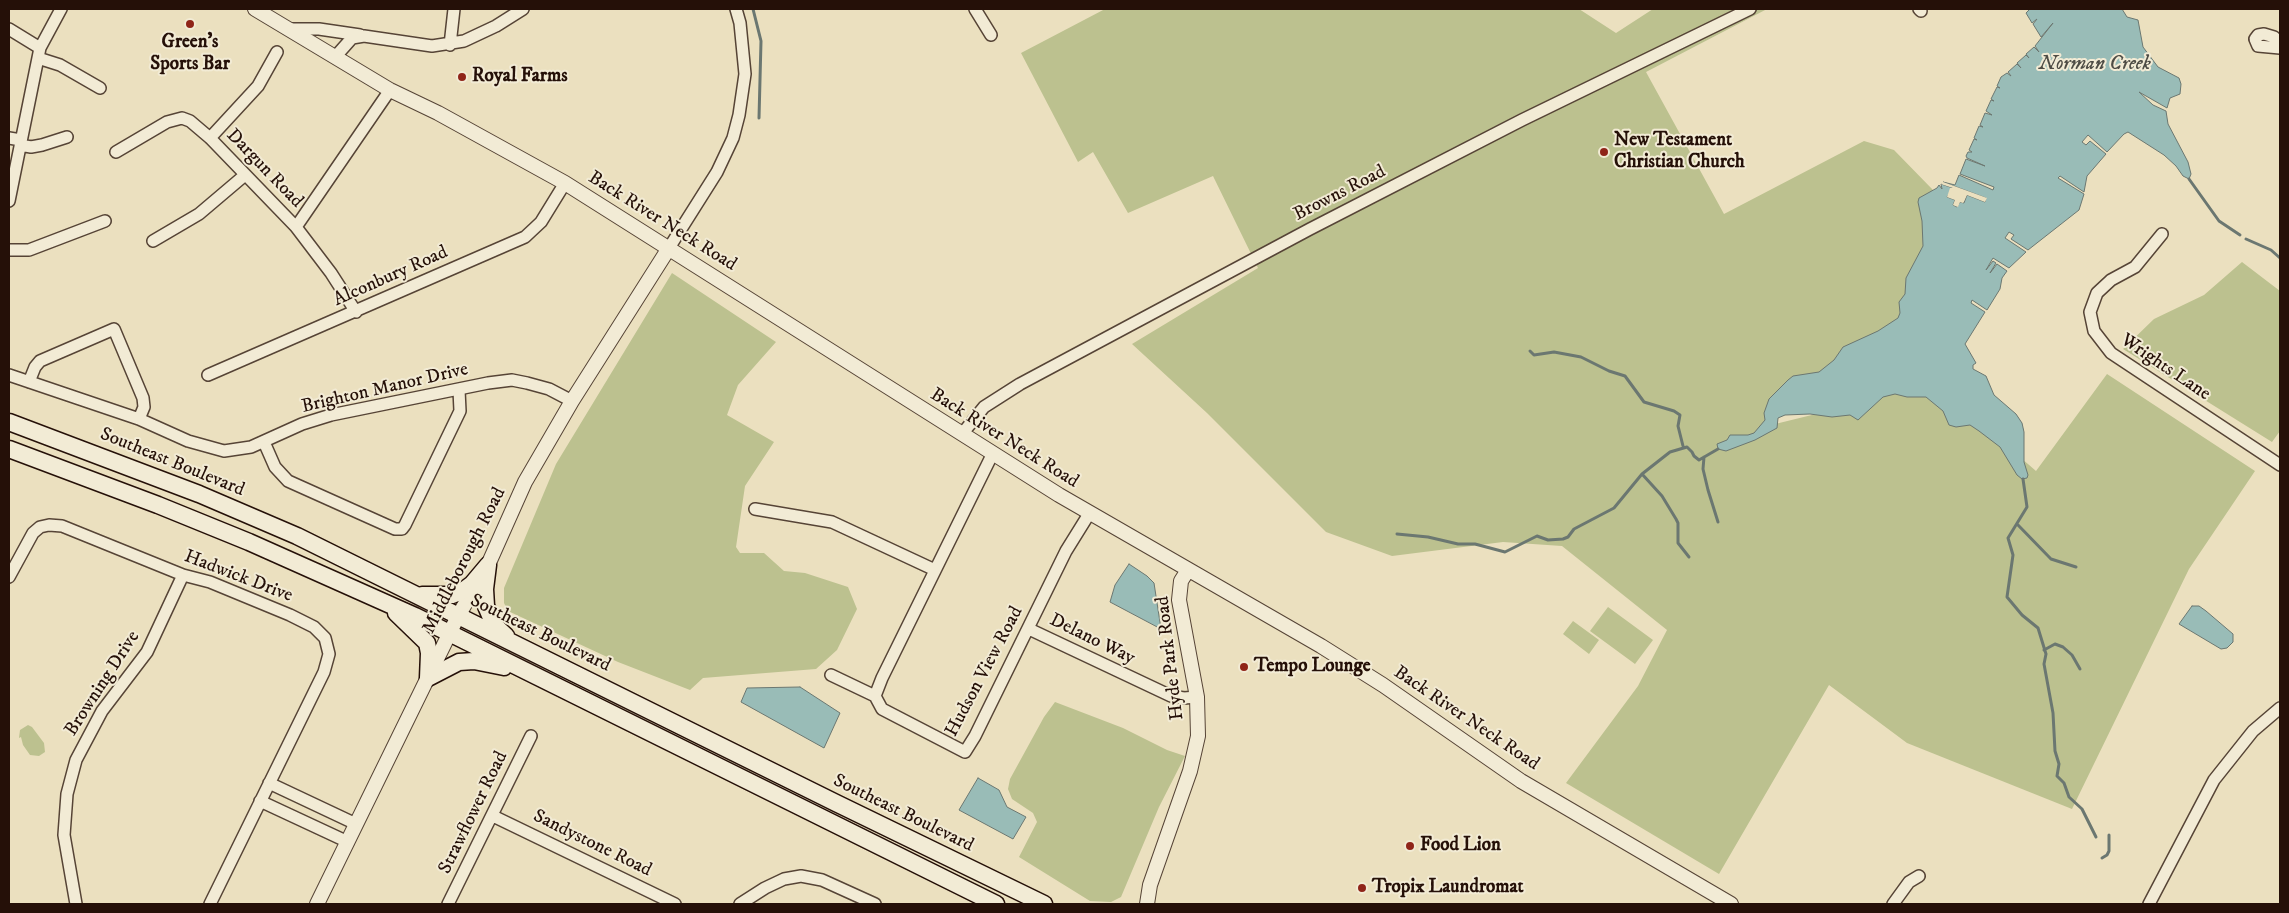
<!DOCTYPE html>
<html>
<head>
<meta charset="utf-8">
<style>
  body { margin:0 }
  #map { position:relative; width:2289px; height:913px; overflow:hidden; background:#ebe0bf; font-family:"IM FELL DW Pica",serif }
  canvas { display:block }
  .frame { position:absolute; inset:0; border:10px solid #251008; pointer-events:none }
</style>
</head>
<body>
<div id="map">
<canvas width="2289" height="913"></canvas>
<div class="frame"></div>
</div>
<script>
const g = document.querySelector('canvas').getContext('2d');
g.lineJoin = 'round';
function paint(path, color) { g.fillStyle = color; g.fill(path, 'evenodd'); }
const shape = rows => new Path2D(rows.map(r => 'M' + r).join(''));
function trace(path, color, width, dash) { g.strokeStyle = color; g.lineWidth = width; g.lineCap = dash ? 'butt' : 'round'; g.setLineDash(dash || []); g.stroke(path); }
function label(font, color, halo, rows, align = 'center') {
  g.font = font + ' "IM FELL DW Pica",serif'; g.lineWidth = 4; g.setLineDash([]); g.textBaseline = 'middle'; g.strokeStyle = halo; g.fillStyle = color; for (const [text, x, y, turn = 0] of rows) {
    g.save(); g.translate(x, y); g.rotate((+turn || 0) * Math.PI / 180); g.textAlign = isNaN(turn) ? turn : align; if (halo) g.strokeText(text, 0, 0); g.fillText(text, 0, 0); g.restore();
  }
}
const green = shape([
  [1105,9,1579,9,1616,33,1653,9,1767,9,1646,72,1724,214,1864,141,1894,150,1933,190,1926,247,1897,326,1763,427,1824,412,1893,382,1942,399,2013,451,2036,471,2107,374,2255,471,2189,569,2072,809,1907,743,1829,685,1719,874,1566,783,1638,686,1667,630,1562,546,1503,542,1392,556,1326,532,1207,413,1132,344,1258,268,1213,176,1128,213,1093,152,1078,162,1021,53],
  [2242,262,2280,291,2280,431,2272,442,2123,349,2154,319,2204,295],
  [672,273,776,342,738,385,727,415,774,442,745,486,736,547,740,553,764,553,784,571,805,573,848,587,857,609,837,650,816,669,703,678,690,690,618,662,508,611,504,603,504,588,556,464],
  [1608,607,1653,640,1635,664,1590,631],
  [1573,621,1599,640,1589,654,1563,634],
  [1055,702,1123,728,1167,750,1185,756,1159,807,1121,897,1111,902,1090,901,1019,857,1037,822,1033,813,1012,799,1008,789,1010,779,1044,717],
  [28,725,32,727,44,743,45,752,39,756,30,755,23,745,21,737,19,738,20,730]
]);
const water = shape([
  [2030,9,2122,9,2127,17,2138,20,2143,47,2158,67,2179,78,2181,84,2180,94,2170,98,2167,108,2139,92,2153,105,2166,111,2168,124,2188,162,2191,174,2189,179,2183,176,2176,166,2164,155,2128,132,2124,134,2107,152,2088,135,2082,142,2086,145,2090,141,2106,154,2087,176,2084,192,2060,176,2058,178,2084,194,2079,210,2028,250,2011,239,2014,235,2009,232,2005,238,2026,252,2009,268,1993,258,1986,270,1993,261,1996,263,1990,273,1997,264,2007,271,2002,278,2000,289,1987,310,1972,300,1971,303,1985,312,1965,344,1976,363,1973,365,1973,369,1986,376,1994,395,2016,414,2022,423,2024,432,2024,462,2028,475,2027,478,2022,479,2017,475,2000,447,1979,431,1970,425,1956,427,1949,425,1943,411,1926,397,1907,397,1895,394,1883,397,1858,420,1850,415,1832,417,1810,414,1785,415,1778,418,1777,428,1755,440,1726,451,1718,449,1717,444,1727,440,1730,435,1748,435,1754,433,1765,420,1764,413,1769,399,1788,380,1793,376,1819,372,1834,360,1843,347,1878,331,1898,318,1900,313,1899,302,1905,294,1906,278,1923,246,1922,221,1918,202,1919,198,1937,188,1939,185,1942,189,1941,184,1953,188,1947,197,1955,200,1953,205,1957,207,1960,202,1964,203,1967,195,1985,202,1986,198,1943,182,1955,185,1959,175,1993,190,1994,187,1960,174,1966,159,1985,166,1967,158,1966,156,1968,152,1972,152,1969,150,1974,139,1977,140,1974,138,1979,126,1983,127,1980,125,1985,113,1992,115,1986,111,1991,100,1994,101,1991,99,1997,87,2000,88,1997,86,2001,77,2007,73,2011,76,2008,72,2017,64,2021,68,2017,63,2026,55,2029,58,2026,54,2034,47,2039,52,2035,46,2053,23,2041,37,2033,24,2037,19,2032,23,2026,13,2030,9],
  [1129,564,1147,576,1154,583,1161,629,1110,602,1115,585,1129,564],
  [2192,606,2199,606,2206,611,2233,634,2233,642,2227,648,2221,649,2179,624,2192,606],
  [800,687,840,713,824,748,741,702,747,688,800,687],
  [978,778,999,790,1007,807,1026,817,1013,839,959,810,978,778]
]);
const pier = shape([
  [1943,182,1987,198,1985,202,1967,195,1963,203,1960,202,1958,207,1953,205,1955,200,1947,197,1950,188,1953,188,1941,184]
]);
const stream = shape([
  [753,9,761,41,759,118],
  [2189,179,2219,221,2240,235],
  [2246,239,2271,250,2280,258],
  [1530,351,1534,355,1554,352,1581,357,1609,371,1625,376,1644,402,1674,411,1680,415,1678,426,1683,446],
  [1704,457,1703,469,1708,490,1718,522],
  [1642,474,1662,496,1676,519,1678,523,1678,543,1689,557],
  [2023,479,2027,507,2008,538,2013,555,2007,597,2022,615,2038,628,2046,654,2044,664,2053,713,2055,751,2059,764,2057,776,2064,783,2069,797,2082,809,2096,837],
  [2017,524,2051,559,2076,567],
  [1397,534,1428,537,1458,544,1475,544,1505,552,1537,536,1548,540,1563,539,1568,537,1574,529,1614,508,1642,474,1670,452,1687,447,1692,452,1694,456,1699,460,1718,449],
  [2044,650,2055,644,2063,647,2072,655,2080,669],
  [2102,858,2107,855,2109,851,2109,835]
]);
const minor = shape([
  [975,9,991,35],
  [1919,9,1921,11],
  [9,29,40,48],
  [289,29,319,29,360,35],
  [2280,43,2274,37,2264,34,2258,35,2255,39,2258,46,2280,48],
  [450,45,454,9],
  [336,56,352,38,364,36,432,46,464,41,496,26,523,9],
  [38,58,60,65,100,88],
  [9,138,21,140],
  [210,138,258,86,277,52],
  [20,145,31,147,42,145,67,137],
  [116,152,167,122,182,118,190,121,210,138,296,227,331,273,356,312],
  [9,201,40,48,61,9],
  [296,227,390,90],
  [2162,234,2135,267,2111,280,2097,293,2090,312,2094,331,2111,353,2280,465],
  [153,241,199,214,245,175],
  [669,248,717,172,733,138,739,115,745,74,740,23,736,9],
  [9,250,29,250,105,221],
  [9,375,139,419,188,441,224,451,251,447,302,424,331,415,488,383,512,380,527,383,549,389,572,401],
  [208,375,525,237,541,222,565,183],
  [29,382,35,367,40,361,114,329,143,398,144,407,139,419],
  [962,434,984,407,1020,384,1310,229,1522,120,1750,9],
  [264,442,275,467,288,481,395,529,402,529,405,525,460,411,459,390],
  [993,453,882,678,875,696,882,709,965,752,975,736,1066,551,1089,514],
  [755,509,832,522,935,570],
  [9,577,33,533,40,527,49,525,62,526,183,575,210,582,290,615,314,627,325,638,329,654,324,672,210,904],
  [1029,629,1171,696,1184,698,1197,697],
  [831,675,875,696],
  [269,783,356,824],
  [260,801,348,842],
  [493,816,675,904],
  [76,904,64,835,67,794,76,760,102,711,147,652,183,575],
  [448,904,531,736],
  [740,904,765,888,784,879,801,876,822,880,875,904],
  [1893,904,1909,882,1919,876],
  [2149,904,2214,780,2253,731,2280,708]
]);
const tertiary = shape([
  [255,9,390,90,438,113,565,183,1059,495,1321,646,1383,685,1521,781,1731,904],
  [317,904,458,616,488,565,525,482,572,401,669,248],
  [1147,904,1150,885,1190,771,1198,736,1197,697,1179,600,1181,581,1188,570]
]);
const secondary = shape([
  [9,422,199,494,297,536,836,803,1044,904],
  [9,449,158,505,249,542,415,616,996,904],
  [488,565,485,589,486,606,494,625,506,636],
  [422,595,452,595,464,590,472,584,488,565],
  [396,613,427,643,429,653,428,678],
  [428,678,459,662,474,661,504,667]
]);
const markers = [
  [190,24,5,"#8f2418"],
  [462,77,5,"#8f2418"],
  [1604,152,5,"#8f2418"],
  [1244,667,5,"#8f2418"],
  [1410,846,5,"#8f2418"],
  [1362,888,5,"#8f2418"]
];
const poiNames = [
  ["Green's",190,43,"center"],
  ["Sports Bar",190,65,"center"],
  ["Royal Farms",472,77],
  ["New Testament",1614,141],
  ["Christian Church",1614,163],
  ["Tempo Lounge",1254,667],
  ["Food Lion",1420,846],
  ["Tropix Laundromat",1372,888]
];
const streetNames = [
  ["Dargun Road",264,169,46],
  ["Browns Road",1340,194,-27],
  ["Back River Neck Road",662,222,32],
  ["Alconbury Road",391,277,-24],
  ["Wrights Lane",2165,368,34],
  ["Brighton Manor Drive",385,389,-13],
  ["Back River Neck Road",1004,439,32],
  ["Southeast Boulevard",172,463,22],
  ["Middleborough Road",465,561,-63],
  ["Hadwick Drive",238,577,21],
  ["Southeast Boulevard",540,634,26],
  ["Delano Way",1092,640,26],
  ["Hyde Park Road",1171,658,-97],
  ["Hudson View Road",985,672,-62],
  ["Browning Drive",103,684,-57],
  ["Back River Neck Road",1466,719,34],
  ["Strawflower Road",474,813,-64],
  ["Southeast Boulevard",903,814,26],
  ["Sandystone Road",592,844,26]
];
const waterNames = [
  ["Norman Creek",2095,65]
];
paint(green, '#bcc18f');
paint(water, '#99bcb7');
trace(water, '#6b7771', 1);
paint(pier, '#ebe0bf');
trace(stream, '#6b7771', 3);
trace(minor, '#564436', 14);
trace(tertiary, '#564436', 16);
trace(secondary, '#251008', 19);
trace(minor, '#f2ebd5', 11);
trace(tertiary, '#f2ebd5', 14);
trace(secondary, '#f2ebd5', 16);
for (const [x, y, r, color] of markers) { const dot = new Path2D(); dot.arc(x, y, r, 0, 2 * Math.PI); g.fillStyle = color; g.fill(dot); trace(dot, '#f2ebd5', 2); }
label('bold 19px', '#251008', '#f2ebd5', poiNames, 'left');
label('19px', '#251008', '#f2ebd5', streetNames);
label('italic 20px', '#4e4c45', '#f2ebd5', waterNames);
</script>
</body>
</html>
